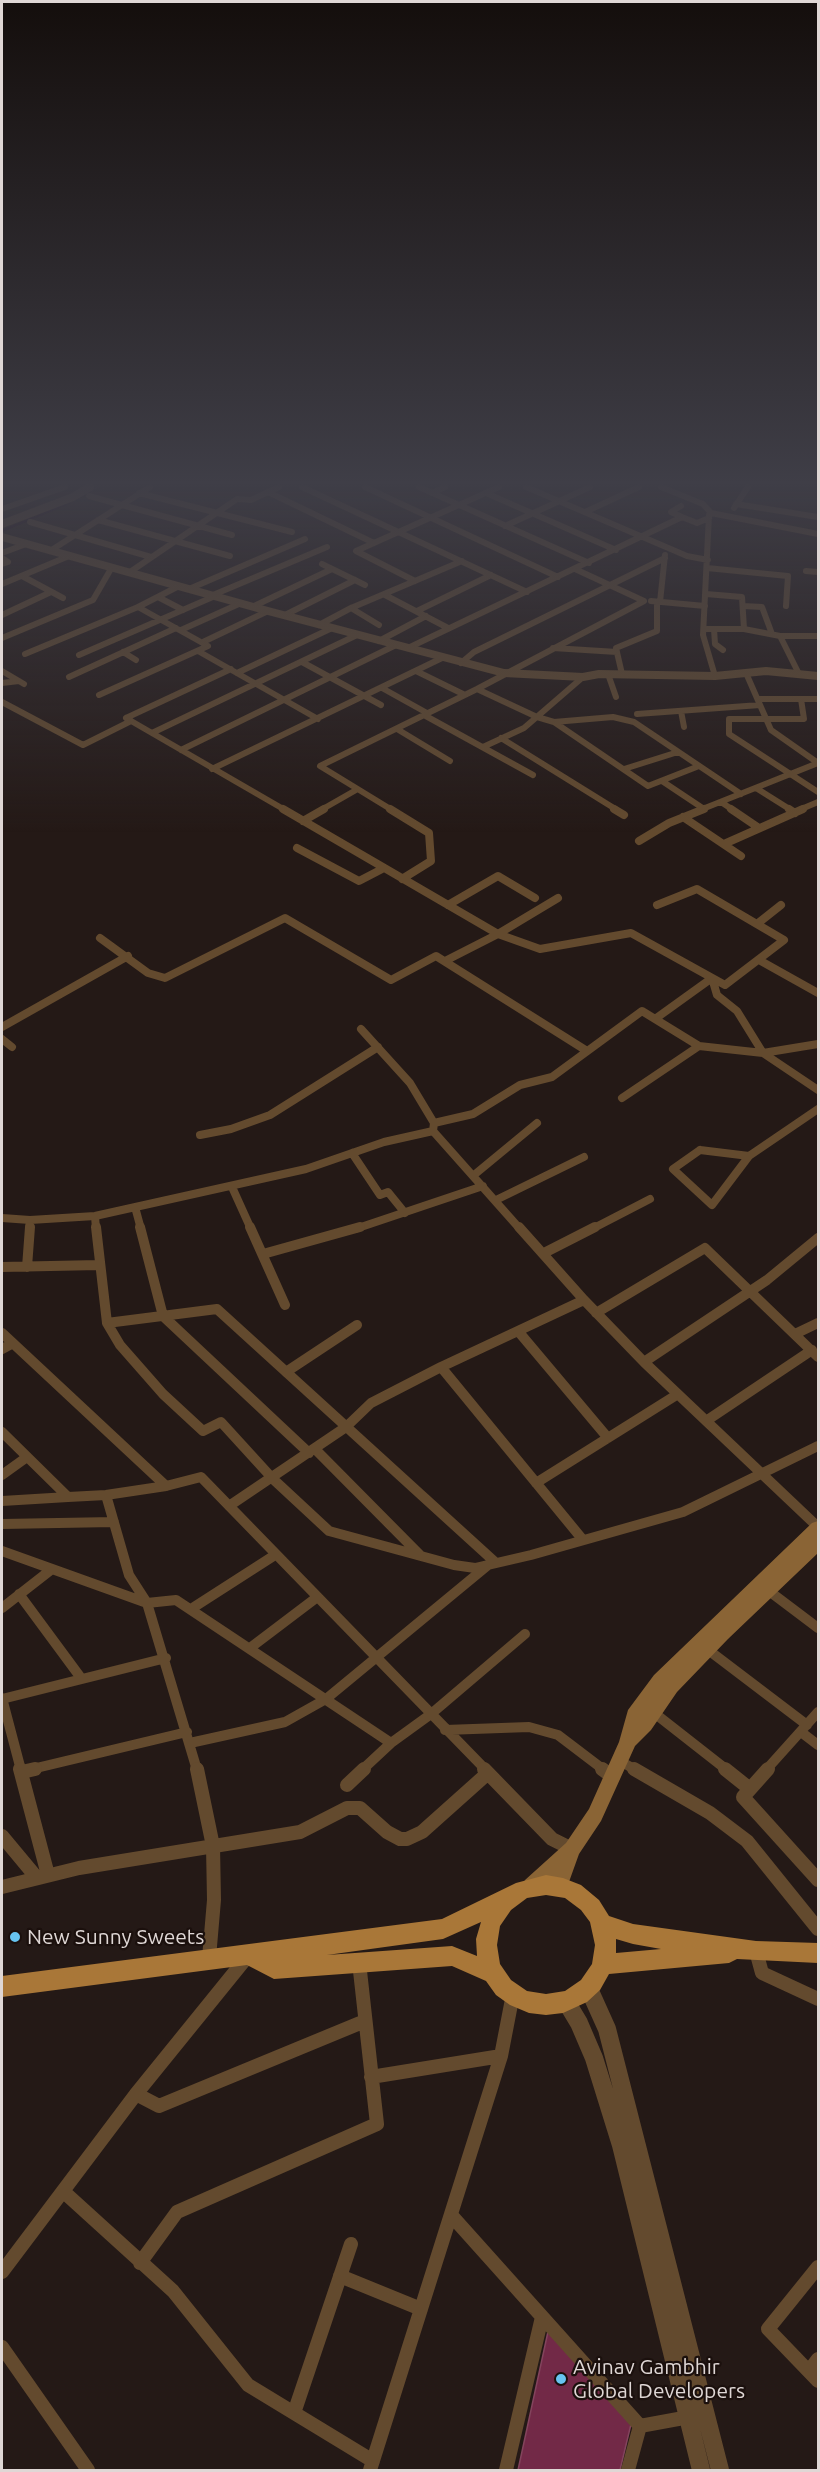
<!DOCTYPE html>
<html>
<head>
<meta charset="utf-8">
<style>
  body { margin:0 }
  #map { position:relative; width:820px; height:2472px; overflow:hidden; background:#241916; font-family:Ubuntu,sans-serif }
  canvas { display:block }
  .frame { position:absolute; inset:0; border:3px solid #dfd7d5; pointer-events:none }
</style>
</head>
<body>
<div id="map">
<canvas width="820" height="2472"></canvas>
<div class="frame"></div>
</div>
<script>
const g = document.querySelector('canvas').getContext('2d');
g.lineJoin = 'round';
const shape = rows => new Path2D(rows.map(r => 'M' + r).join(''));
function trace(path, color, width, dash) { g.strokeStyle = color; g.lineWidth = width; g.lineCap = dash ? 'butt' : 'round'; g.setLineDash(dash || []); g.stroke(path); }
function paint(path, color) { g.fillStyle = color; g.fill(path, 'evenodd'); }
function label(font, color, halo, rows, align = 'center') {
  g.font = font + ' Ubuntu,sans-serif'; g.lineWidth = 4.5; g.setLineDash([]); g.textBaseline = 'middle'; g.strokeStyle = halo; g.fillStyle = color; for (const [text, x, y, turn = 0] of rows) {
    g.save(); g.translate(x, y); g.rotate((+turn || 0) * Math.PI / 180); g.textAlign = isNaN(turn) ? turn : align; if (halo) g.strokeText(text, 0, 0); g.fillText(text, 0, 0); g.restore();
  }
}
const stream = shape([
  [80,497,98,487],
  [2,531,69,503]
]);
const building = shape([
  [549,2327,632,2420,620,2470,518,2470,549,2327]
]);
const minorFar3 = shape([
  [302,487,527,592],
  [365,487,558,577],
  [419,487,589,563],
  [526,487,687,556,708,560],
  [661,487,703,504,711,513,818,534],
  [268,492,374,543],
  [139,493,292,532],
  [432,493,445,487],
  [486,493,616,550],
  [89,496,232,535],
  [736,504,818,517],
  [681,506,671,512,682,517],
  [734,508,748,487],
  [2,509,65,487],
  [585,512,639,487],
  [709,515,703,635,715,676],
  [98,520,230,556],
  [30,522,151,557],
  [505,526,590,487],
  [50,551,150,487],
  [2,553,26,544],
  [2,558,8,562,2,564],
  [322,564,365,585],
  [707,568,788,576,786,606],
  [806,571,818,572],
  [130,572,237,499,251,500,279,487],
  [22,576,63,598],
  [415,581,356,551,499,487],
  [2,584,69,556],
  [189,589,305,539],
  [706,594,742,597,744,629],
  [213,595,327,547],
  [385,595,448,628],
  [158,597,183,610],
  [651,601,705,606],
  [660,602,665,555],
  [743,606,762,607,772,634],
  [252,607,332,569],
  [351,608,379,625],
  [417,611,491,575],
  [2,615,51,592],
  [285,615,355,580],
  [319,625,351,608,462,561],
  [704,629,744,629,780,636,799,674],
  [714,629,715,644,723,650],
  [181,630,241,603],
  [780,636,818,636],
  [2,638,93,600,112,567],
  [379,641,426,616],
  [203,642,268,611],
  [408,648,682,517,697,523,709,518],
  [553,648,617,652],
  [198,651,318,719],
  [123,652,136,660],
  [25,654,138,607,179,586],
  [79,655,215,596],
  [302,662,381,705],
  [461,663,474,652,665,558],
  [2,671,24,684],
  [416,671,463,694],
  [237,673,332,628],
  [746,673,771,730,818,763],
  [608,674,616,697],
  [622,674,616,648,657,631,657,602],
  [69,677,176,628],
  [2,683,19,681],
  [382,688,427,713],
  [477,689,537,717,554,722,648,786,699,766],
  [99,695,208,646,138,607],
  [758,699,818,699],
  [801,699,804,719,729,719,729,734,818,792],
  [2,702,83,745,131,721],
  [681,711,684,727],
  [637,714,760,705],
  [424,715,533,775],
  [126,718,285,810],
  [126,718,231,669],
  [554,722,613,717,634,722,741,794],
  [397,729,450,761],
  [152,733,357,635],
  [501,738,617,810],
  [483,747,524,728,583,677],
  [181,750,396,645],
  [212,769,442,658],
  [624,769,678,752],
  [662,781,704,809],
  [756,788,791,810],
  [721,802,733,810],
  [321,810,356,790],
  [392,810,320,766,477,689,644,601,575,569],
  [700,810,818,763],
  [799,810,818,802]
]);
const minorFar2 = shape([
  [283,809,498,934,540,949,631,933,725,985,784,940,697,889,657,905],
  [390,809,429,833,431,861,402,879],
  [614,809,624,815],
  [731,809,759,828],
  [789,809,795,813],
  [683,817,741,856],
  [303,821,324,809],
  [639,841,669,823,704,809],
  [724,844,803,809],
  [297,848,359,881,384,868],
  [448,905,498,876,535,898],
  [757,924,781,905],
  [100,938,148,973,165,978,285,918,391,980,436,956,587,1051],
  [759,960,818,993],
  [445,961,498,934,558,898],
  [655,1019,712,978,717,995,737,1011,763,1053,818,1090],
  [2,1027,128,956],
  [361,1029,410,1083,434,1123],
  [2,1039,12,1047],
  [622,1098,699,1046],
  [433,1131,520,1229],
  [200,1135,231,1129,270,1115,378,1047],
  [700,1150,749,1156,712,1205,673,1169,700,1150],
  [352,1153,380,1195,388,1192,405,1213],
  [749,1156,818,1109],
  [474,1175,537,1123],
  [232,1187,251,1229],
  [496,1200,584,1157],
  [135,1207,141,1229],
  [95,1216,96,1229],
  [2,1218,30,1220,95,1216,306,1169,384,1142,433,1131,434,1123,473,1114,520,1085,552,1077,642,1011,699,1046,763,1053,818,1044],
  [29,1229,30,1220],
  [355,1229,483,1186],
  [592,1229,650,1199]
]);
const minorFar1 = shape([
  [96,1227,107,1323,120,1345,163,1394,203,1431,221,1422,273,1479,329,1531,454,1565,475,1568,531,1555,683,1512,818,1446],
  [140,1227,163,1316,309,1453],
  [250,1227,285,1305],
  [519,1227,584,1300,644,1362,818,1527],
  [544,1253,595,1227],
  [263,1254,360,1227],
  [2,1267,99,1265],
  [27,1267,30,1227],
  [596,1313,705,1248,818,1357],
  [107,1323,217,1309,496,1563],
  [518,1331,608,1438],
  [2,1333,166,1486],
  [795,1334,818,1323],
  [2,1349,13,1343],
  [644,1362,767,1280,818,1238],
  [441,1367,583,1540],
  [286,1372,357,1325],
  [706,1421,812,1350],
  [2,1432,68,1497,106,1495,166,1486,201,1477,486,1770],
  [315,1449,421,1556],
  [2,1475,27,1457],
  [536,1483,678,1394],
  [106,1495,129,1575,147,1603,197,1770],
  [2,1501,68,1497],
  [229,1506,346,1427,371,1403,441,1367,584,1300],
  [2,1524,114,1522],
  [2,1551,147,1603,176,1600,391,1743],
  [765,1588,818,1628],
  [19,1594,81,1678],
  [2,1608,52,1569],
  [191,1609,275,1555],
  [250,1648,316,1598],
  [707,1649,807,1725],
  [2,1698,21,1770],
  [2,1699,166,1658],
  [653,1712,727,1770],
  [445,1730,529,1727,558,1735,604,1770],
  [801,1732,818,1745],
  [190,1743,285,1722,326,1699,487,1566],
  [620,1761,636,1770],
  [28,1770,187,1732],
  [362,1770,391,1743,431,1714,525,1634],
  [766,1770,818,1712]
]);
const minor = shape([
  [20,1769,48,1875],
  [197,1769,213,1846,214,1900,209,1958],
  [484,1769,552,1839,572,1849],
  [602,1769,613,1777],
  [634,1769,710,1813,747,1841,818,1929],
  [725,1769,750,1789],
  [768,1769,743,1797,818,1880],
  [22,1772,35,1769],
  [347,1785,364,1769],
  [2,1836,37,1878],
  [2,1887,79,1868,300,1832,347,1808,360,1808,387,1832,400,1839,407,1839,422,1832,488,1773],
  [756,1951,762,1973,818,1999],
  [371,2077,501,2056],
  [136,2094,159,2106,365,2021],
  [64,2192,173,2291,248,2385,373,2461],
  [451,2215,640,2426,689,2417],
  [140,2263,177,2212,377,2124,359,1962],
  [818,2267,768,2329,818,2381],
  [2,2272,136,2094,247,1957],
  [340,2276,421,2309],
  [2,2347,88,2470],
  [809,2371,818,2359],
  [294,2413,351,2244],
  [370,2470,501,2056,513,1994],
  [506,2470,542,2317],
  [628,2470,640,2426]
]);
const tertiaryFar1 = shape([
  [2,524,73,497,90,487],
  [2,537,268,611,504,673,583,677,599,674,715,676,766,671,818,676]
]);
const tertiary = shape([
  [589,1989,607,2029,720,2470],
  [567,2003,579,2023,594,2058,621,2145,701,2470]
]);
const secondary = shape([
  [818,1521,818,1553,728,1639,677,1692,651,1730,635,1746,601,1821,579,1854,565,1893,559,1896,553,1893,550,1887,553,1879,537,1892,531,1895,525,1892,522,1886,525,1880,566,1843,589,1809,619,1742,628,1710,654,1675,812,1523,818,1521]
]);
const primary = shape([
  [546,1875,563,1878,581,1885,599,1900,609,1916,633,1924,756,1941,818,1943,818,1963,737,1959,729,1963,609,1974,600,1990,587,2002,563,2013,546,2015,529,2013,510,2005,496,1995,486,1981,452,1966,274,1979,247,1965,2,1997,2,1976,442,1919,516,1883,546,1875],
  [546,1895,565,1898,581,1910,590,1922,595,1945,592,1964,581,1980,565,1991,546,1994,527,1991,511,1980,500,1964,497,1945,500,1926,511,1910,527,1898,546,1895],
  [481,1922,476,1939,477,1956,452,1946,327,1955,443,1939,481,1922],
  [616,1939,633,1944,661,1949,616,1953,616,1939]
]);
const markers = [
  [15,1937,6,"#67c4f0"],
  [561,2379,6,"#67c4f0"]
];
const nearPoinames = [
  ["New Sunny Sweets",27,1937],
  ["Avinav Gambhir",573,2367],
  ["Global Developers",573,2391]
];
trace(stream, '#170016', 2);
paint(building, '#722947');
trace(building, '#83445d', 1.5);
trace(minorFar3, '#634a2e', 6);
trace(minorFar2, '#634a2e', 8);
trace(minorFar1, '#634a2e', 10);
trace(minor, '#634a2e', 14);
trace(tertiaryFar1, '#634a2e', 8);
trace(tertiary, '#634a2e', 18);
paint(secondary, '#8a6435');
paint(primary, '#a97738');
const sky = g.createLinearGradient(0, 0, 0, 833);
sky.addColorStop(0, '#140e0c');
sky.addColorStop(0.58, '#3f3e47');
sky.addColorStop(1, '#3f3e4700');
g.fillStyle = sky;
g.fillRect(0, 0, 820, 833);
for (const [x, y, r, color] of markers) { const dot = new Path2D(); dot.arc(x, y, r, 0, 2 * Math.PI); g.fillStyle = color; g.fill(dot); trace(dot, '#1b100d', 2); }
label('21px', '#dfd7d5', '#1b100d', nearPoinames, 'left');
</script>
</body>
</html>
